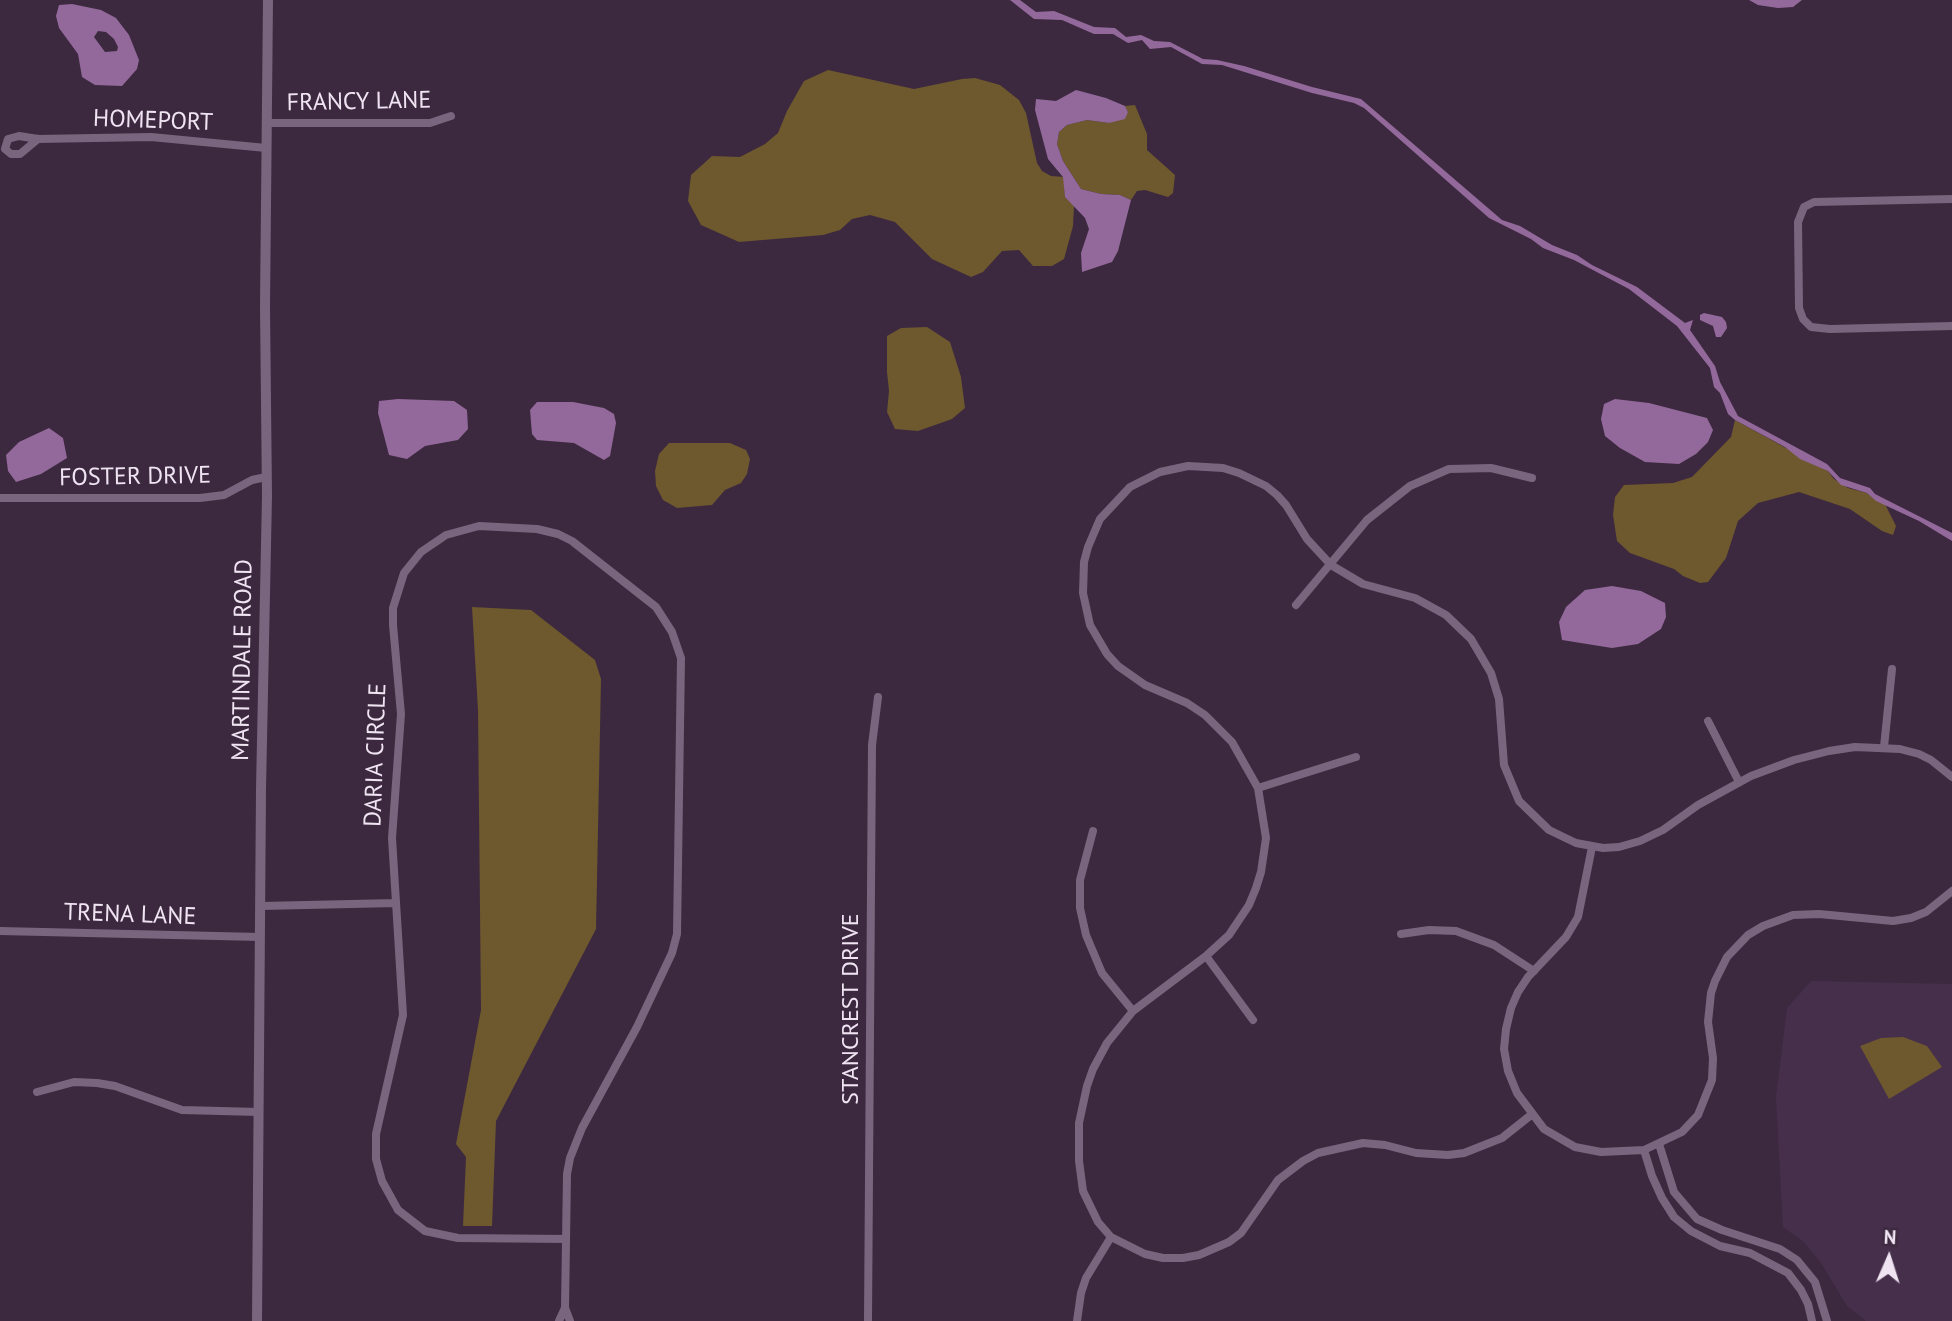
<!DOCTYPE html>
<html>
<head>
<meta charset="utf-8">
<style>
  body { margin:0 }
  #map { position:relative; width:1952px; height:1321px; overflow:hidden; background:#3c293f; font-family:"PT Sans",sans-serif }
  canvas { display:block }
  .north { position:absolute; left:1854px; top:1223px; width:70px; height:70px; -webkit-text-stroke:5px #3c293f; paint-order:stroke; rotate:3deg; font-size:19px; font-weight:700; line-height:28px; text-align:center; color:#f0e4f3 }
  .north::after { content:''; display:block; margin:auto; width:24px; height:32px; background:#f0e4f3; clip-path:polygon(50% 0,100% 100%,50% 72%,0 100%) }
</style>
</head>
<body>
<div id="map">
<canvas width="1952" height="1321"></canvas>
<div class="north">N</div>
</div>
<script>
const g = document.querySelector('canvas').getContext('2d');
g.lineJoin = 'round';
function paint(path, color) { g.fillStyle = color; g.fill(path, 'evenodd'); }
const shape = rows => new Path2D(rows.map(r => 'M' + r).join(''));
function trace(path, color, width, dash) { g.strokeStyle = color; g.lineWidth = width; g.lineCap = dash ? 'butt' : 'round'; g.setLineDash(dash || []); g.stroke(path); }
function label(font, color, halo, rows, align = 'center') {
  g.font = font + ' "PT Sans",sans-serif'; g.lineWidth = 6; g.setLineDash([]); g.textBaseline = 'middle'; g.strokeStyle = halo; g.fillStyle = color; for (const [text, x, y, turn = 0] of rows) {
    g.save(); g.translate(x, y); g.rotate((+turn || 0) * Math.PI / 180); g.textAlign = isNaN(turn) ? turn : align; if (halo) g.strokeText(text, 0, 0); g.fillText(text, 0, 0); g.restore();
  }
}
const built = shape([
  [1811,981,1952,984,1952,1321,1866,1321,1847,1306,1821,1263,1804,1242,1783,1227,1776,1097,1787,1008]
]);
const green = shape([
  [828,70,914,89,962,79,975,78,1000,85,1019,100,1026,113,1037,163,1042,171,1051,176,1064,177,1065,197,1074,205,1073,226,1064,259,1052,266,1033,266,1019,250,1002,251,983,272,971,277,932,259,895,222,870,215,852,219,840,230,823,235,739,242,701,225,688,201,691,175,712,156,740,157,765,144,778,133,787,111,804,81],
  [1135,105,1147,134,1147,150,1175,175,1173,193,1168,197,1145,190,1137,191,1131,200,1120,195,1101,194,1081,189,1063,161,1057,144,1059,132,1067,125,1087,120,1109,123,1128,112,1125,106],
  [927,327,950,342,961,377,965,408,952,419,918,431,895,429,887,412,889,391,887,372,887,336,901,328],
  [1735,420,1828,471,1834,479,1848,488,1867,493,1879,502,1885,504,1896,526,1893,535,1882,531,1850,509,1799,492,1758,503,1738,521,1726,558,1708,582,1700,583,1683,576,1674,569,1630,553,1617,541,1613,515,1615,497,1624,485,1673,483,1692,477,1731,437],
  [669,443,730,443,746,450,750,459,747,474,741,483,725,490,712,505,677,508,663,500,656,486,655,471,659,454],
  [472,607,531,610,595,660,601,679,596,929,496,1121,492,1226,463,1226,466,1157,456,1144,481,1010,478,710],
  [1903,1037,1927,1046,1942,1067,1889,1099,1860,1046,1881,1038]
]);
const water = shape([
  [1010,0,1020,0,1036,12,1054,11,1094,27,1115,28,1126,37,1141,35,1154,41,1170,42,1203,59,1217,60,1244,66,1312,87,1361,99,1502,220,1520,226,1552,245,1577,255,1592,265,1637,287,1685,323,1693,320,1690,330,1715,366,1720,382,1738,416,1827,464,1840,478,1870,488,1875,494,1952,533,1952,541,1919,521,1876,501,1867,493,1841,485,1828,471,1800,459,1785,447,1735,420,1728,414,1720,393,1714,387,1710,368,1677,326,1629,289,1574,260,1543,248,1531,239,1489,218,1364,108,1354,103,1312,93,1222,65,1202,64,1171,47,1150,49,1142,40,1128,43,1113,34,1094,34,1062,20,1034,19],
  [1749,0,1802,0,1793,7,1778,8,1758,5],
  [72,4,101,10,116,18,129,35,139,60,137,69,122,86,95,85,82,77,78,54,59,28,56,16,59,5],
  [98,31,106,32,114,39,118,47,117,51,105,52,94,37],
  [1076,90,1106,98,1125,106,1128,112,1125,119,1109,123,1087,120,1067,125,1059,132,1057,144,1063,161,1081,189,1101,194,1120,195,1131,200,1118,251,1112,262,1082,272,1081,253,1089,229,1085,218,1065,197,1063,177,1048,159,1035,110,1036,99,1056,101],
  [1704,313,1722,317,1726,322,1727,328,1721,337,1716,337,1713,326,1700,320,1700,315],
  [398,399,454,401,467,410,468,429,458,440,425,446,407,459,389,455,378,413,379,401],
  [1615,399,1649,403,1707,418,1713,430,1708,442,1696,454,1679,464,1645,462,1620,448,1605,436,1601,419,1604,404],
  [537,402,573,402,604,408,614,414,616,423,610,456,604,460,574,443,537,440,532,434,530,410],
  [49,428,63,438,67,458,41,474,16,482,8,471,6,455,19,442],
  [1612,586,1641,591,1665,603,1666,617,1661,629,1638,644,1612,648,1562,640,1559,622,1566,607,1585,590]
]);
const minor = shape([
  [266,123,430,123,451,116],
  [38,139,20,154,11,154,5,149,8,139,19,136,38,139,151,137,266,148],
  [1952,199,1814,202,1804,207,1798,222,1799,308,1803,319,1811,327,1830,329,1952,326],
  [0,498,200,498,224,495,252,480,266,477],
  [1296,605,1367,520,1410,486,1449,469,1491,468,1532,478],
  [1708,721,1739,782],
  [1884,747,1892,669],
  [1258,788,1356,757],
  [1093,831,1080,880,1080,908,1086,935,1102,973,1133,1011],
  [1592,847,1578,917,1566,937,1528,977,1518,992,1511,1008,1506,1029,1504,1049,1508,1071,1517,1093,1544,1129,1575,1147,1601,1152,1644,1150,1682,1132,1698,1115,1712,1080,1713,1058,1708,1022,1711,993,1715,981,1727,957,1748,935,1763,926,1793,915,1819,914,1893,921,1911,918,1926,912,1952,891],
  [261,906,396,903],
  [0,931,260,937],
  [1401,934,1429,930,1456,931,1494,945,1534,971],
  [1206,956,1253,1020],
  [37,1092,74,1082,97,1083,115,1086,182,1110,259,1112],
  [1531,1115,1502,1138,1464,1153,1448,1155,1416,1153,1385,1145,1363,1143,1318,1153,1303,1161,1278,1180,1241,1233,1229,1242,1199,1255,1183,1258,1163,1258,1145,1254,1111,1237,1098,1222,1083,1191,1079,1161,1079,1123,1087,1086,1093,1069,1107,1043,1133,1011,1206,956,1229,935,1249,905,1256,888,1261,872,1266,838,1258,788,1232,742,1205,715,1187,703,1145,685,1118,666,1107,654,1090,625,1083,593,1084,562,1088,547,1100,519,1130,487,1160,472,1188,466,1223,468,1239,473,1266,486,1277,495,1286,505,1307,539,1331,565,1363,584,1415,598,1446,615,1471,639,1491,673,1499,699,1504,765,1519,801,1549,830,1576,843,1603,848,1619,847,1640,841,1663,830,1698,805,1751,776,1794,760,1829,751,1855,747,1900,749,1919,754,1931,760,1952,777],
  [1659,1144,1674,1192,1697,1219,1722,1230,1780,1249,1797,1260,1815,1282,1827,1321],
  [1644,1150,1652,1176,1662,1198,1674,1217,1691,1231,1720,1246,1750,1253,1788,1273,1801,1290,1808,1304,1812,1321],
  [566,1239,458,1238,425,1231,398,1210,382,1181,376,1159,376,1134,403,1015,392,838,401,714,393,625,393,608,404,573,421,552,446,535,479,526,537,529,558,534,572,541,656,607,672,632,681,658,677,934,672,953,637,1027,582,1128,570,1158,567,1174,565,1308,570,1321],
  [559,1321,565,1308],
  [868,1321,872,745,878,697],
  [1077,1321,1081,1293,1086,1278,1111,1237]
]);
const tertiary = shape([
  [257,1321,261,789,267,496,265,307,268,0]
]);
const streetNames = [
  ["FRANCY LANE",359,102,-1],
  ["HOMEPORT",153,121,2],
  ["FOSTER DRIVE",135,477,-1],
  ["MARTINDALE ROAD",243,660,-89],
  ["DARIA CIRCLE",376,755,-88],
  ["TRENA LANE",130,915,2],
  ["STANCREST DRIVE",851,1009,-90]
];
paint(built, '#462f4b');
paint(green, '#6e582e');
paint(water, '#93699b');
trace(minor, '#7a657e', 8);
trace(tertiary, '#7a657e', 10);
label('24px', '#f0e4f3', '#3c293f', streetNames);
</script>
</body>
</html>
